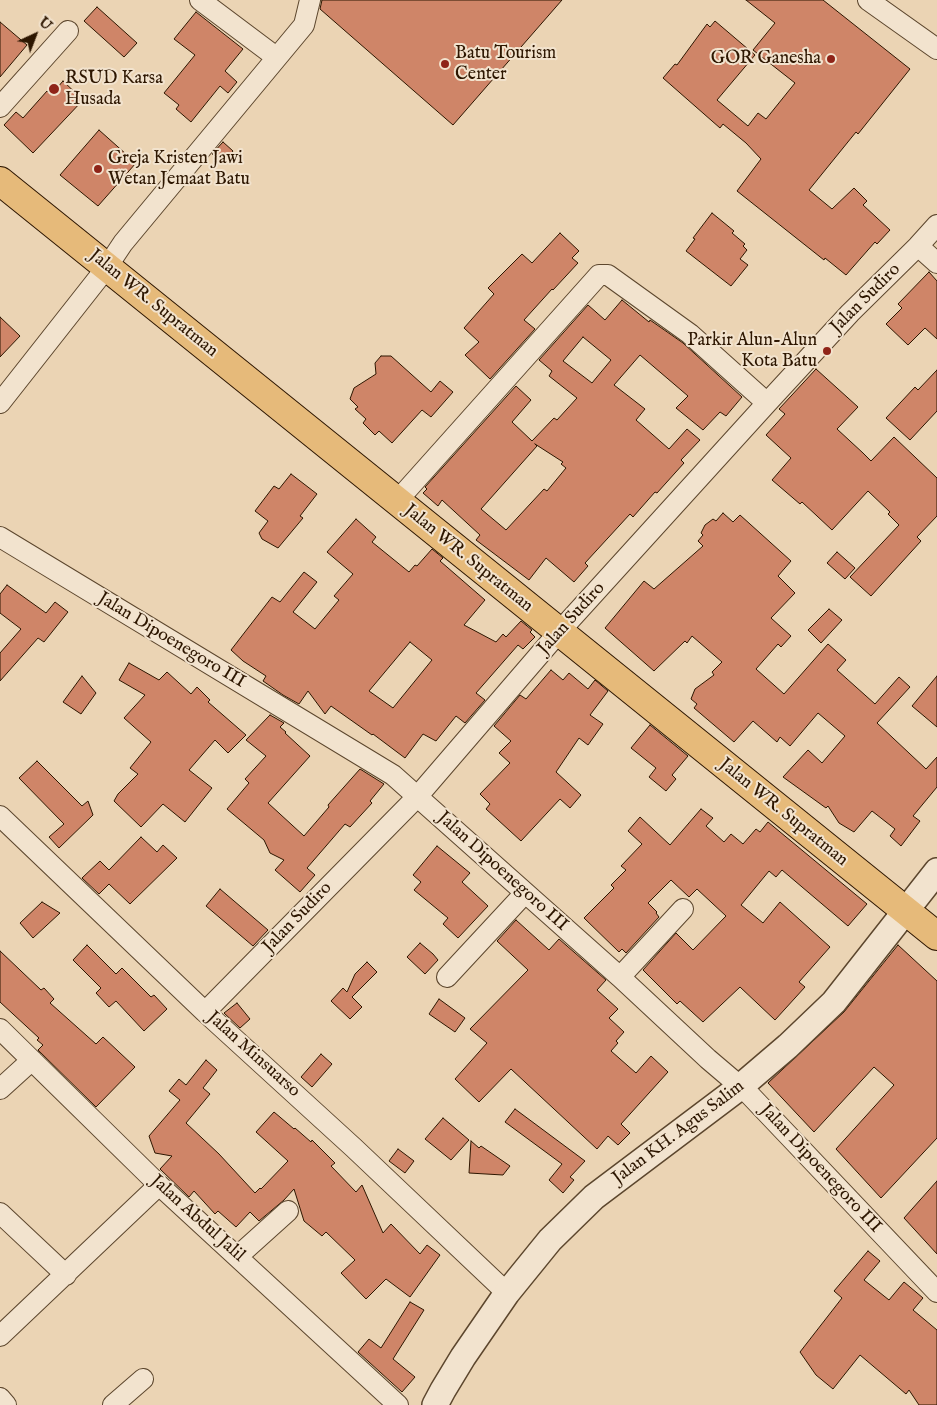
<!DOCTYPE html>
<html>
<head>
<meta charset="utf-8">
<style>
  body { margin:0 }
  #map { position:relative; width:937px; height:1405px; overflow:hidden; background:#ebd4b4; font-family:"IM FELL English",serif }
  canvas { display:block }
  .north { position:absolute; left:10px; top:10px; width:50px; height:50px; -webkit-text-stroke:4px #f2e3ce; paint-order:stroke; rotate:43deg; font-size:14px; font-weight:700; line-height:20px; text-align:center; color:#2d1600 }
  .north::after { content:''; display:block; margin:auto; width:18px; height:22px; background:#2d1600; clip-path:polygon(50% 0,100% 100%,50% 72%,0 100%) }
</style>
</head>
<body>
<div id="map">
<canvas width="937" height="1405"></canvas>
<div class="north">U</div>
</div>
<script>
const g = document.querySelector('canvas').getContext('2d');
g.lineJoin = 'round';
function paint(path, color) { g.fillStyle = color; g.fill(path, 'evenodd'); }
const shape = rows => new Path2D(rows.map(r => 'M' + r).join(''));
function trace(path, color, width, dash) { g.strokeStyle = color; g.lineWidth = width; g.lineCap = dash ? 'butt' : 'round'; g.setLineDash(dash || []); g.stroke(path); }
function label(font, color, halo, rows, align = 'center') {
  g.font = font + ' "IM FELL English",serif'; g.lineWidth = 4; g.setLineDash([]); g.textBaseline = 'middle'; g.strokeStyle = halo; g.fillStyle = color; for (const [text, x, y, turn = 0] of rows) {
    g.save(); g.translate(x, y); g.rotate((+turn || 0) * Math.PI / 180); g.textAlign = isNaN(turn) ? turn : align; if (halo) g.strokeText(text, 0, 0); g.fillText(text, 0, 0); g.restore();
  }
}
const building = shape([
  [322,0,562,0,453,125,320,9,322,0],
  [746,0,823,0,910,69,858,134,856,132,809,190,832,209,854,188,867,201,863,205,890,230,877,244,875,242,846,275,825,258,824,260,737,191,761,159,746,143,723,124,720,128,663,78,675,64,677,65,707,24,710,27,715,21,755,55,717,100,748,126,758,113,766,119,795,83,753,50,775,23,746,0],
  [97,7,137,43,124,57,84,21,97,7],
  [196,12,243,49,225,71,237,82,228,93,220,86,191,122,176,109,179,105,164,93,195,55,174,39,196,12],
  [0,22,27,45,0,77,0,22],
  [63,81,83,100,33,153,4,125,16,112,23,118,47,91,51,95,63,81],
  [99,130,136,163,98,206,60,175,99,130],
  [223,142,233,151,223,163,212,154,223,142],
  [712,213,734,231,732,233,745,244,743,246,747,250,740,259,748,265,731,286,686,251,695,239,693,238,712,213],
  [560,233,579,251,572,258,578,263,553,290,552,289,524,320,535,329,490,379,465,355,479,342,464,328,494,294,488,288,522,254,532,263,560,233],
  [929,272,937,281,937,339,925,328,908,345,886,324,902,308,898,304,929,272],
  [622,300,649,322,650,320,683,343,742,397,726,416,720,412,703,430,676,408,688,396,640,355,614,385,645,409,636,420,669,449,687,429,700,440,681,460,684,463,657,493,655,492,633,517,630,514,585,563,588,566,574,582,546,558,529,580,476,540,480,535,442,500,438,506,423,493,427,489,425,487,516,386,531,400,512,422,532,441,554,418,557,420,577,398,549,376,552,371,539,360,588,305,605,320,622,300],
  [583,337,611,360,592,383,563,361,583,337],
  [535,444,563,462,561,464,566,468,547,491,544,489,506,530,481,509,537,446,535,444],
  [0,317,20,336,0,357,0,317],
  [381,356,391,356,431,392,440,381,453,392,431,417,422,410,392,443,379,431,375,435,363,423,366,419,355,409,358,407,350,399,354,388,376,374,375,363,381,356],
  [816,369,858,407,837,429,863,453,871,461,894,437,937,478,937,516,917,537,921,541,871,596,850,577,899,525,888,514,890,512,868,491,832,530,802,502,800,504,772,480,791,458,766,435,785,414,779,409,816,369],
  [937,370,937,411,910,440,886,418,915,387,918,390,937,370],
  [291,474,317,494,300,516,303,518,278,548,262,539,259,533,268,521,255,511,274,486,279,489,291,474],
  [723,513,733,522,740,515,791,561,778,576,795,593,771,618,791,636,781,647,778,644,756,669,784,694,828,644,846,660,837,670,875,704,899,677,910,687,877,723,926,769,937,757,937,787,913,816,920,821,901,846,890,836,895,829,872,811,854,832,839,823,828,806,826,808,783,777,808,750,822,763,845,736,818,713,790,746,780,737,777,742,753,721,734,742,694,708,697,704,691,699,695,689,714,675,712,672,722,662,692,636,687,643,685,641,654,671,605,628,644,581,654,589,703,546,698,541,703,535,701,533,705,525,713,519,716,521,723,513],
  [356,519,376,537,372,542,409,572,415,565,417,566,432,549,443,558,440,561,485,600,464,625,496,642,503,634,506,637,521,621,532,630,530,632,535,637,523,649,518,645,476,693,485,700,465,723,456,716,436,741,423,734,405,758,373,734,372,735,331,706,325,714,308,691,299,704,283,695,263,681,266,676,243,661,231,650,272,597,280,602,304,572,317,582,293,612,315,629,339,600,334,596,353,574,327,552,356,519],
  [410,642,432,660,393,708,369,691,410,642],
  [837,552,855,568,845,579,827,563,837,552],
  [7,585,46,613,55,602,68,612,44,642,38,638,0,681,0,653,21,629,0,613,0,594,7,585],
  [829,609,842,620,821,643,808,630,829,609],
  [129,663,159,680,167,672,191,694,197,687,210,700,208,702,246,735,228,753,215,740,189,770,212,788,185,822,163,804,141,827,114,801,118,794,138,774,130,768,151,742,124,718,145,695,119,680,129,663],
  [551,670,563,680,569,673,588,689,595,680,608,691,590,715,603,724,588,745,579,738,556,772,581,795,570,808,560,799,521,841,486,809,490,804,480,794,510,763,499,753,511,741,494,726,520,695,526,699,551,670],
  [82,676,96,693,81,714,63,702,82,676],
  [937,676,937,727,912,706,937,676],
  [270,715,284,723,280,727,286,732,285,733,310,756,268,803,304,836,329,807,328,805,360,769,384,784,370,801,372,803,350,827,345,824,307,868,315,875,300,892,275,870,284,860,270,853,264,840,227,809,249,783,245,779,266,756,246,740,270,715],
  [650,725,688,756,672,775,676,779,666,791,649,777,656,768,631,748,650,725],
  [37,761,82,806,88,801,93,815,59,848,49,837,64,824,19,778,37,761],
  [701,809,713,818,706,826,724,842,731,834,743,844,756,829,760,832,768,822,867,904,848,926,782,870,776,877,769,871,741,905,763,923,780,902,830,947,799,982,805,987,775,1020,740,987,703,1022,680,1001,677,1004,643,970,676,933,693,950,726,916,697,889,689,897,671,880,648,903,657,912,656,913,659,917,626,953,622,949,619,952,584,918,614,888,611,885,626,870,621,866,642,844,628,831,640,817,670,845,701,809],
  [141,837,157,852,163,845,177,858,130,904,109,884,99,894,82,878,100,861,109,870,141,837],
  [437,846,470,873,462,882,488,906,458,938,443,924,448,918,414,890,421,882,413,875,437,846],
  [220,889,268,930,253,946,206,906,220,889],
  [42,902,60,913,33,938,20,923,42,902],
  [516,920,549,950,559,939,606,980,597,990,618,1009,609,1018,624,1032,616,1041,618,1043,611,1051,636,1073,651,1056,668,1072,621,1124,630,1133,618,1145,608,1136,597,1149,511,1069,479,1102,455,1079,487,1043,470,1029,528,970,497,941,516,920],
  [420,943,433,954,438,960,425,974,407,957,420,943],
  [87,945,116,974,122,968,151,997,154,995,167,1009,144,1031,116,1001,109,1007,96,993,101,988,73,960,87,945],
  [898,945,937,981,937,1138,881,1198,836,1149,894,1085,874,1067,814,1132,768,1083,844,1012,898,945],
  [0,951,41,990,44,988,54,999,50,1003,96,1044,103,1037,135,1067,96,1107,38,1050,43,1045,37,1040,39,1038,0,1002,0,951],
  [367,962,377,972,352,997,362,1007,350,1019,331,1001,343,988,347,992,355,974,367,962],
  [439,999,465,1018,455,1032,429,1014,439,999],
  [237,1003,250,1019,240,1028,224,1013,237,1003],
  [321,1054,332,1064,312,1087,301,1077,321,1054],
  [206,1060,217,1070,203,1088,210,1094,186,1123,219,1154,255,1193,260,1188,261,1189,288,1161,256,1132,274,1112,294,1129,295,1128,311,1142,312,1140,335,1163,331,1166,356,1192,362,1185,383,1233,391,1224,420,1254,427,1245,440,1255,410,1297,386,1279,366,1299,341,1273,355,1260,326,1232,322,1236,304,1221,294,1189,284,1200,259,1221,250,1212,236,1227,218,1211,215,1214,194,1191,189,1197,160,1169,172,1156,155,1153,149,1136,180,1100,169,1091,179,1079,186,1085,206,1060],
  [515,1109,585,1161,570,1177,574,1180,563,1193,549,1180,562,1164,505,1122,515,1109],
  [443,1118,469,1140,451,1160,425,1139,443,1118],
  [471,1141,479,1148,481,1146,510,1166,503,1175,469,1173,471,1141],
  [398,1149,414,1161,405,1173,389,1161,398,1149],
  [937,1181,937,1254,904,1218,937,1181],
  [868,1251,880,1261,864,1280,889,1300,904,1282,923,1298,913,1310,937,1330,937,1405,919,1405,909,1390,906,1394,860,1355,833,1389,816,1375,800,1352,842,1298,834,1291,868,1251],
  [410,1302,424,1310,393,1359,415,1377,402,1392,358,1352,369,1339,381,1348,410,1302]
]);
const minor = shape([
  [200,0,276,57],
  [868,0,937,49],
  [0,107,68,31],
  [918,246,937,263],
  [0,403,107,267,123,243,304,25,310,0],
  [397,501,599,275,608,275,690,334,767,403],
  [0,537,393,775,620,977,708,1059,748,1093,937,1292],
  [0,816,205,1012,354,1148,507,1293],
  [447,977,525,893],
  [620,977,683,909],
  [205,1012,417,797,559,632,767,403,850,313,918,246,937,225],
  [0,1029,159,1185,398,1405],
  [0,1089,32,1060],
  [0,1213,66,1275],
  [238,1256,288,1211],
  [0,1336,159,1185],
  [0,1398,6,1405],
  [113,1405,143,1379]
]);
const tertiary = shape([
  [435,1405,443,1390,463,1357,507,1293,550,1240,594,1197,740,1087,788,1046,834,1002,937,871]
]);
const primary = shape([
  [0,181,937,936]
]);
const markers = [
  [831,59,5,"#8f2418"],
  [445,64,5,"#8f2418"],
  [54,89,6,"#8f2418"],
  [98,169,5,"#8f2418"],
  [827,351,5,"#8f2418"]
];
const poiNames = [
  ["Batu Tourism",455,54],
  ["Center",455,75],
  ["GOR Ganesha",821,59,"right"],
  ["RSUD Karsa",65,79],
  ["Husada",65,100],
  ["Greja Kristen Jawi",108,159],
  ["Wetan Jemaat Batu",108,180],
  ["Parkir Alun-Alun",817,341,"right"],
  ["Kota Batu",817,362,"right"]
];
const streetNames = [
  ["Jalan Sudiro",866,299,-45],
  ["Jalan WR. Supratman",153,304,39],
  ["Jalan WR. Supratman",468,559,39],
  ["Jalan Sudiro",572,619,-48],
  ["Jalan Dipoenegoro III",171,641,31],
  ["Jalan WR. Supratman",783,813,39],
  ["Jalan Dipoenegoro III",502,872,42],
  ["Jalan Sudiro",298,918,-46],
  ["Jalan Minsuarso",253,1055,42],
  ["Jalan KH. Agus Salim",679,1133,-37],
  ["Jalan Dipoenegoro III",820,1169,47],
  ["Jalan Abdul Jalil",197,1219,42]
];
paint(building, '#cf8568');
trace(building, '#2d1600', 1);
trace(minor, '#5c462d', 22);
trace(tertiary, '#5c462d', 28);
trace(primary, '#2d1600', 30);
trace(minor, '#f2e3ce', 20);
trace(tertiary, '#f2e3ce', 25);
trace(primary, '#e6ba7a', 28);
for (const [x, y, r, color] of markers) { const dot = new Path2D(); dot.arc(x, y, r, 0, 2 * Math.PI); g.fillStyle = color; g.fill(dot); trace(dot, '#f2e3ce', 2); }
label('18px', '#2d1600', '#f2e3ce', poiNames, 'left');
label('18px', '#2d1600', '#f2e3ce', streetNames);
</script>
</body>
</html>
